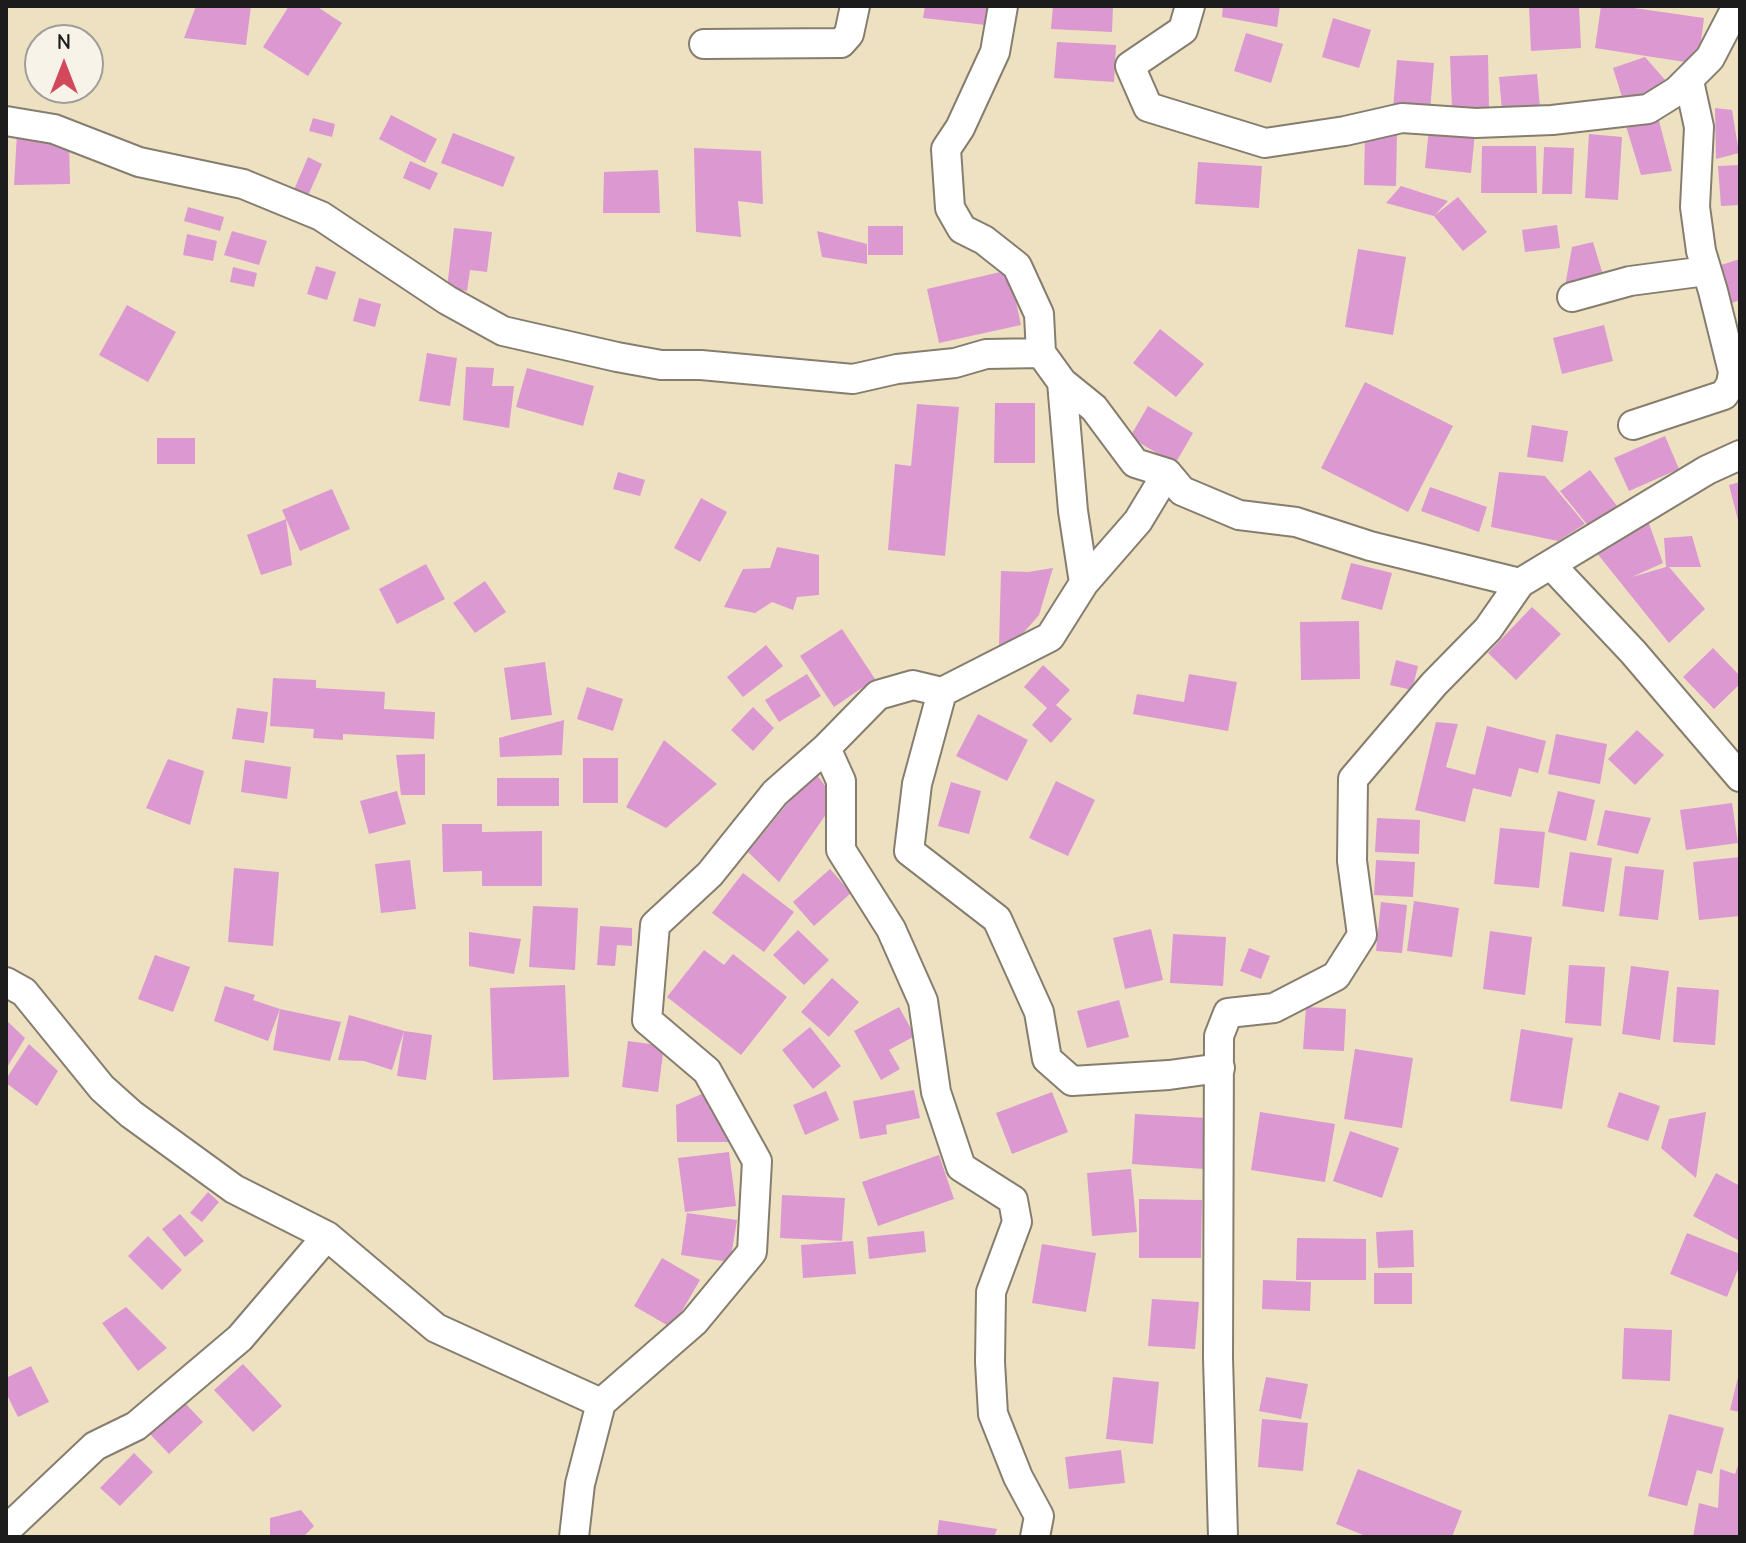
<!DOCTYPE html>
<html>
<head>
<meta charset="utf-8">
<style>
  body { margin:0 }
  #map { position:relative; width:1746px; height:1543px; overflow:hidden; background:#eee1c2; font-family:"Comic Neue",sans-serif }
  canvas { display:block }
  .frame { position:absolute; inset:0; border:8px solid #1c1c1c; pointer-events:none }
  .north { position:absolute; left:24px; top:24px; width:80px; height:80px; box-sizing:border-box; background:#f7f3e8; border:2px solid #9f9d96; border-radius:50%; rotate:0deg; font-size:22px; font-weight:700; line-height:32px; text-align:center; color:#1c1c1c }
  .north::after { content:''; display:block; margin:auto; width:28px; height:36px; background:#d1495b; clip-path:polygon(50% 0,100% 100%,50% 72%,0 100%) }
</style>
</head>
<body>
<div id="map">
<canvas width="1746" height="1543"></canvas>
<div class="frame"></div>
<div class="north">N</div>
</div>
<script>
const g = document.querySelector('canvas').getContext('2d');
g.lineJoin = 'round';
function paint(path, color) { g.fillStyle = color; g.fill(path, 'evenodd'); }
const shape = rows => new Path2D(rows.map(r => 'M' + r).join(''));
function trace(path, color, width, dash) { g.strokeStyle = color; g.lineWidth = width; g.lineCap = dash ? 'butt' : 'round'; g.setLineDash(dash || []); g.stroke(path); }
const building = shape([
  [196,6,251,6,246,45,184,38],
  [289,6,316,6,342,23,308,76,263,47],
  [925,6,989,6,986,25,923,18],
  [1053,6,1113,6,1112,32,1051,29],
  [1223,6,1280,6,1277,27,1222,17],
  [1529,6,1579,6,1581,48,1531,51],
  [1601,6,1620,6,1704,18,1698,64,1595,48],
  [1333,18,1371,30,1359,68,1322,57],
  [1246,33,1283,44,1271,83,1234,71],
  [1057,42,1116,45,1114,82,1054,78],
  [1488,55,1489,109,1452,110,1450,56],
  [1645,57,1667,82,1624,103,1613,68],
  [1397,60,1434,63,1430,111,1393,109],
  [1537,74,1540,107,1502,110,1499,77],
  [1715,108,1732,110,1739,153,1716,159],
  [391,115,437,139,425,163,379,139],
  [1658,117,1672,171,1641,175,1626,126],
  [313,118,335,124,332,137,309,131],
  [1429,128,1475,133,1471,173,1425,168],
  [1365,131,1397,131,1396,186,1364,185],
  [453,133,515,157,503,187,441,163],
  [17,134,69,138,70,184,14,185],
  [1589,134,1622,137,1618,200,1585,198],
  [1482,146,1536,146,1537,193,1481,193],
  [1544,147,1574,148,1572,194,1542,194],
  [694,148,761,151,763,204,738,201,741,237,696,232],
  [308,157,322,164,307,198,293,192],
  [410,161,438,173,430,190,403,178],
  [1198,162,1262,166,1259,208,1195,204],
  [1740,165,1740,205,1721,206,1718,166],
  [658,170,660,213,603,213,604,172],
  [1401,186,1448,201,1434,216,1386,203],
  [1458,197,1487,232,1463,251,1434,216],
  [188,207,224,217,220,231,184,221],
  [1557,225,1560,248,1525,252,1522,230],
  [868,226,903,226,903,255,868,255],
  [454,228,492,232,487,272,470,270,467,291,447,288],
  [232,231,267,241,259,265,224,255],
  [817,231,867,244,867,264,822,257],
  [187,234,217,241,213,261,183,255],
  [1593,242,1604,278,1564,292,1572,247],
  [1358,249,1406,257,1393,335,1345,327],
  [1740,259,1740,300,1732,303,1721,265],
  [316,266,336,272,327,300,307,294],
  [233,267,257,273,254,287,230,282],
  [1009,270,1021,325,939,343,927,289],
  [359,298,381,304,375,327,353,321],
  [127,305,176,332,148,382,99,355],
  [1604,325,1613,361,1562,374,1553,338],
  [1160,329,1204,364,1176,397,1133,363],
  [427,353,457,358,450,406,419,401],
  [466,367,494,368,492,386,514,386,509,428,463,420],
  [527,368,594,386,583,426,516,407],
  [1365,382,1453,426,1408,512,1321,468],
  [995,403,1035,403,1035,463,994,463],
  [917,404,959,407,945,556,888,550,895,464,911,466],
  [1148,406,1193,433,1175,464,1130,437],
  [1532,425,1568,431,1563,462,1527,457],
  [1665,436,1679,469,1629,491,1614,458],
  [157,438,195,438,195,464,157,464],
  [1590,470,1617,506,1590,528,1560,491],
  [618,472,645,480,640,496,613,489],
  [1499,472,1545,476,1585,524,1558,541,1491,527],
  [1740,482,1740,524,1739,524,1729,485],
  [1430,487,1487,507,1479,532,1421,511],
  [332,489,350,529,300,551,286,519,292,565,261,575,247,535,286,519,282,510],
  [701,498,727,512,700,562,674,548],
  [1646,515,1663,563,1632,577,1666,567,1664,538,1692,536,1701,567,1669,567,1705,609,1669,643,1596,552],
  [777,547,819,555,819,595,797,597,793,610,772,602,755,613,724,607,743,569,770,568],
  [1351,563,1392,573,1382,610,1341,599],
  [426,564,445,599,397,624,379,589],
  [1053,568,1039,615,1018,639,999,647,1001,571,1028,572],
  [485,581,506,612,475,633,453,603],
  [1532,607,1561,634,1516,680,1488,653],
  [1359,621,1360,679,1301,680,1300,622],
  [842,629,875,679,834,707,800,656],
  [766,645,783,666,743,697,727,677],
  [1713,648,1740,676,1740,684,1714,709,1683,677],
  [1396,660,1418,666,1412,690,1390,685],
  [545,662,552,715,511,720,504,668],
  [1043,665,1070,690,1056,705,1072,719,1051,743,1032,725,1047,708,1024,687],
  [807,674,821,696,779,722,765,700],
  [1189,674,1237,682,1228,731,1133,714,1137,694,1184,702],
  [273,678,316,680,316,688,385,692,384,709,435,712,434,739,343,734,343,740,313,738,314,729,270,726],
  [587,687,623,699,613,731,577,719],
  [753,707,774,728,753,751,731,730],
  [237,708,268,712,264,743,232,739],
  [978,714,1028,740,1007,781,956,756],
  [564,720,562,755,500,757,499,738],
  [1436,722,1458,724,1446,767,1475,775,1487,726,1546,741,1538,773,1519,768,1511,797,1473,788,1465,822,1415,810],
  [1637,730,1664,755,1635,785,1608,759],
  [1556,734,1607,744,1600,784,1548,774],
  [664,740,717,784,666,828,626,807],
  [425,754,425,795,401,795,396,755],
  [583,758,618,758,618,803,583,803],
  [168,759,204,771,190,825,146,808],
  [245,760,291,767,287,799,241,792],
  [814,771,836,800,779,882,748,852],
  [497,778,559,778,559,806,497,806],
  [1056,781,1095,800,1068,856,1029,838],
  [951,782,981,791,969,834,938,826],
  [397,791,406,824,369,834,360,801],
  [1558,791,1595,800,1586,841,1548,832],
  [1732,803,1738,843,1686,850,1680,810],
  [1605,810,1651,818,1638,854,1597,845],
  [1377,818,1420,820,1419,854,1375,852],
  [442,824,482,824,482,832,542,831,542,886,482,886,482,871,443,872],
  [1500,828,1545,832,1539,888,1494,884],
  [1570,852,1612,858,1604,912,1562,906],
  [1740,857,1740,916,1699,920,1693,862],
  [410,860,416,909,381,913,375,864],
  [1376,860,1415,862,1413,897,1374,895],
  [1625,866,1664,870,1658,920,1619,916],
  [234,868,279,872,273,946,228,942],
  [830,869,851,893,814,926,793,902],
  [743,873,794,912,764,952,712,913],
  [1414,901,1459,908,1452,957,1407,951],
  [1381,902,1407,905,1402,953,1376,951],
  [533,906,578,908,575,970,529,967],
  [600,926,632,928,632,946,617,945,615,966,597,965],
  [1151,929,1163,980,1125,989,1113,938],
  [798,930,829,960,804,985,773,955],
  [1490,931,1532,937,1525,995,1483,989],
  [469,932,521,939,514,974,469,966],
  [1173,934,1226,937,1223,986,1170,983],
  [1249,948,1270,956,1261,979,1240,971],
  [704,950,724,965,733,954,787,997,741,1055,667,997],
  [155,955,190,967,173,1012,138,999],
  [1569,965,1605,967,1601,1026,1565,1023],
  [1631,966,1669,971,1660,1040,1622,1034],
  [832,978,859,1002,829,1037,801,1012],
  [565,985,569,1077,493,1080,490,988],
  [225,986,255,995,253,1000,280,1009,341,1022,330,1061,273,1050,280,1009,268,1041,214,1021],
  [1677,987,1719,990,1715,1045,1673,1042],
  [1119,1000,1129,1037,1087,1048,1077,1011],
  [899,1007,915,1036,889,1050,900,1069,881,1080,854,1031],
  [1306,1007,1346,1009,1344,1051,1303,1049],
  [349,1015,404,1031,392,1070,364,1061,338,1060],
  [6,1020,25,1038,6,1069],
  [810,1027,841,1066,813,1089,782,1050],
  [1521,1029,1573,1038,1562,1109,1510,1101],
  [404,1031,432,1035,426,1080,397,1076],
  [628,1041,664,1046,658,1092,622,1087],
  [29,1044,58,1071,37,1106,6,1083,6,1079],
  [1355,1049,1413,1058,1402,1128,1344,1119],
  [711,1090,730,1142,677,1142,676,1105],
  [914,1090,920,1118,886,1125,887,1134,860,1139,853,1101],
  [826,1091,839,1120,805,1135,793,1105],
  [1052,1092,1068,1132,1012,1154,996,1113],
  [1619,1092,1660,1106,1648,1141,1607,1127],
  [1260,1112,1335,1124,1325,1182,1251,1170],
  [1706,1112,1696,1178,1661,1148,1669,1119],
  [1135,1114,1208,1118,1204,1169,1132,1164],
  [1350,1131,1399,1148,1382,1198,1333,1181],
  [729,1152,736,1206,685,1212,678,1158],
  [939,1155,954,1199,878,1226,862,1182],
  [1131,1169,1137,1232,1092,1236,1087,1173],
  [1716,1173,1740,1186,1740,1241,1693,1216],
  [208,1192,219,1202,202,1222,190,1213],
  [782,1195,845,1198,842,1241,780,1238],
  [1139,1199,1202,1200,1201,1258,1139,1258],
  [687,1213,737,1220,730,1262,681,1255],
  [180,1214,204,1241,185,1257,162,1229],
  [1413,1230,1414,1267,1378,1268,1376,1232],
  [924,1231,926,1252,869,1259,867,1237],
  [1687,1233,1740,1254,1740,1264,1727,1297,1670,1274],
  [148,1236,182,1270,162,1290,128,1256],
  [1297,1238,1366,1239,1366,1280,1296,1280],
  [853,1241,856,1274,803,1278,801,1245],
  [1042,1244,1096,1253,1086,1312,1032,1303],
  [662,1258,700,1280,672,1328,634,1306],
  [1374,1273,1412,1273,1412,1304,1374,1304],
  [1263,1280,1311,1282,1310,1311,1262,1309],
  [1152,1299,1199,1302,1195,1349,1148,1346],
  [126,1307,167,1348,138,1371,102,1323],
  [1624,1328,1672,1330,1670,1381,1622,1379],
  [243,1364,282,1406,253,1432,214,1390],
  [31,1366,49,1402,18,1417,6,1393,6,1378],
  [1739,1373,1740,1373,1740,1412,1730,1410],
  [1113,1377,1159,1382,1153,1444,1106,1439],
  [1266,1377,1308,1384,1301,1419,1259,1411],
  [182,1400,203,1422,169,1454,148,1432],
  [1669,1414,1724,1428,1712,1474,1697,1470,1687,1506,1648,1496],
  [1262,1419,1308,1423,1303,1471,1258,1467],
  [1121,1450,1125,1483,1069,1489,1065,1457],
  [134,1453,153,1472,120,1506,100,1488],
  [1740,1460,1740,1537,1693,1537,1699,1503,1718,1508,1720,1469,1735,1474],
  [1358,1469,1462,1511,1452,1537,1368,1537,1336,1524],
  [301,1510,314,1526,303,1537,270,1537,270,1518],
  [939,1520,997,1529,994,1537,937,1537]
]);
const minor = shape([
  [1003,6,995,52,960,128,946,149,950,208,962,229,984,240,1017,266,1039,314,1041,353],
  [1190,6,1183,30,1130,66,1148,107,1265,143,1345,131,1402,118,1476,123,1552,120,1648,109,1677,91,1710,58,1737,6],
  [704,44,841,43,849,34,855,6],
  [6,121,54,129,139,162,243,184,321,216,447,300,503,331,617,357,661,365,701,365,853,379,897,369,955,363,986,354,1041,353,1062,382,1094,408,1135,463,1167,473,1182,491,1239,515,1296,522,1370,546,1520,583],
  [1572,297,1630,281,1706,271],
  [1062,382,1073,511,1084,583],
  [1633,425,1724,395,1731,384,1733,372,1713,291,1701,251,1695,207,1699,127,1689,81],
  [1551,565,1633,652,1740,777],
  [942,692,1050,637,1084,583,1138,521,1167,473],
  [826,748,841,781,841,850,891,929,923,1001,936,1092,961,1167,1013,1200,1017,1222,991,1292,990,1362,993,1414,1018,1477,1039,1516,1035,1537],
  [6,982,24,992,102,1088,131,1114,234,1189,327,1236,436,1328,601,1403],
  [6,1530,95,1446,136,1426,240,1338,327,1236],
  [574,1537,580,1484,601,1403,694,1322,752,1252,757,1161,707,1071,647,1020,655,925,710,874,775,793,826,748,878,695,913,685,942,692,917,784,909,851,997,919,1039,1012,1047,1059,1072,1081,1169,1075,1220,1068],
  [1223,1537,1218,1358,1219,1036,1228,1013,1274,1008,1336,976,1362,935,1352,861,1353,779,1434,684,1488,629,1520,583,1707,470,1740,455]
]);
paint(building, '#db98d1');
trace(minor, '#857e6f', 32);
trace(minor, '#fff', 28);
</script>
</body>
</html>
